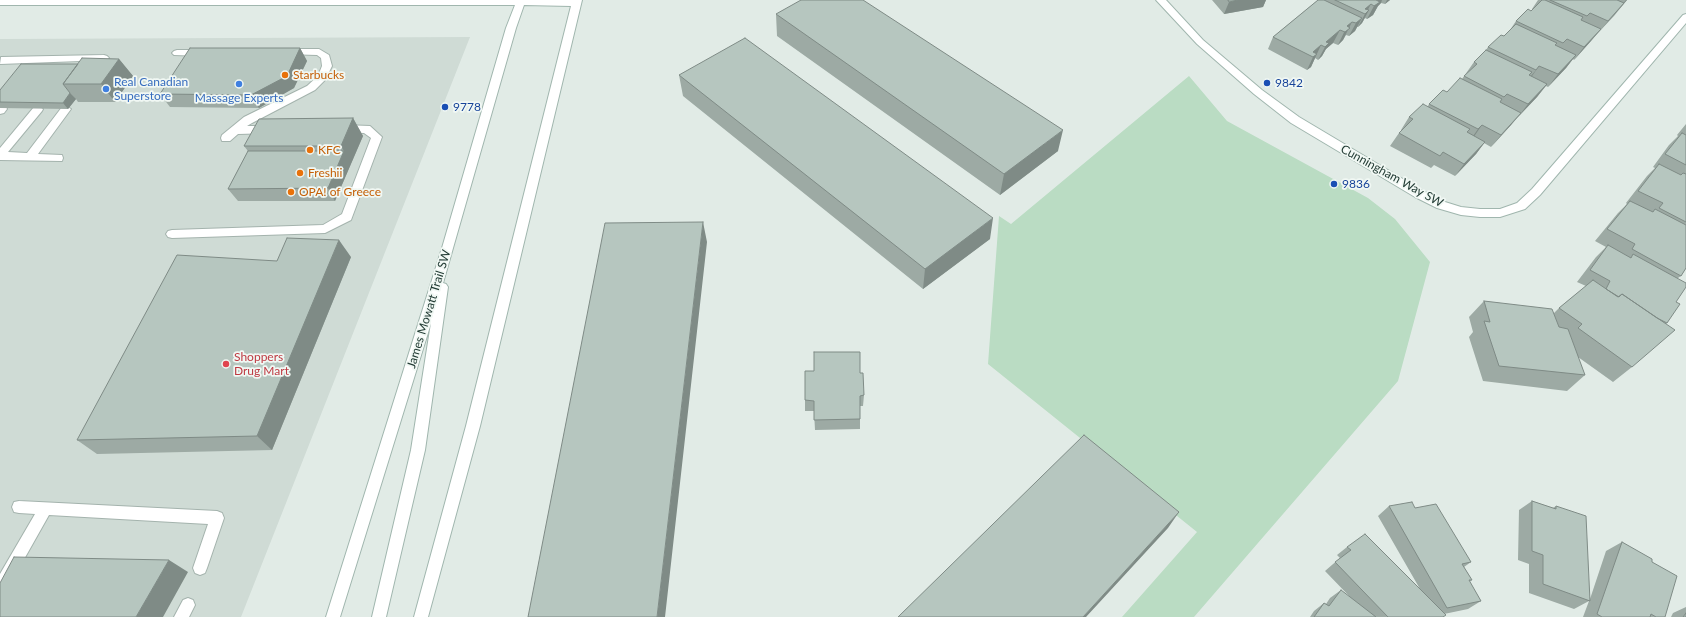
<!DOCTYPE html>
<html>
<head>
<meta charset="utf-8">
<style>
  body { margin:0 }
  canvas { display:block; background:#e1ebe6 }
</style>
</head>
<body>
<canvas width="1686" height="617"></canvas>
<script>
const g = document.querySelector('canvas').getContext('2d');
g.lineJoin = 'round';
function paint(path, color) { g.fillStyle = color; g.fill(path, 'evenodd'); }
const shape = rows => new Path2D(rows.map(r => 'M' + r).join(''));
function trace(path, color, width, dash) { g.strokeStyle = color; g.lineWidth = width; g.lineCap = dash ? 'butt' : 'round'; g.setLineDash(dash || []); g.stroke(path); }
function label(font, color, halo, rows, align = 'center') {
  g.font = font + ' Lato,sans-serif'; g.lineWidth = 3.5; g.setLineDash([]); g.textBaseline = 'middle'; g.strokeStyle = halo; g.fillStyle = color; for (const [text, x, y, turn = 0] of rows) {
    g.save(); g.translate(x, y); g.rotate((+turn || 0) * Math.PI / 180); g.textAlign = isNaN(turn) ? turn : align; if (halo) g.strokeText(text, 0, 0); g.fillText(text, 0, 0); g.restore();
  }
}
const built = shape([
  [470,37,241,617,0,617,0,39]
]);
const green = shape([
  [1189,76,1227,121,1368,198,1395,219,1430,262,1398,381,1194,617,1122,617,1197,532,988,364,999,216,1011,224]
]);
const lane = shape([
  [287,49,319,49,329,55,332,66,325,80,315,90,252,123,247,126,269,126,273,127,274,130,273,133,238,134,230,141,222,141,221,138,222,135,244,117,307,86,318,76,322,66,321,58,317,55,284,54,282,52,287,49],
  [177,50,203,50,208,53,203,56,174,55,172,53,174,51,177,50],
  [104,55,107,56,109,58,107,60,0,64,1,57,104,55],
  [0,106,6,107,7,109,4,113,0,114,0,106],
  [38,106,43,109,42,111,8,152,27,153,62,107,66,106,71,109,38,154,62,155,63,158,62,161,0,160,0,148,34,107,38,106],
  [343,125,370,126,382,137,351,220,325,233,172,238,168,237,166,234,168,231,172,230,323,225,342,214,371,138,364,133,339,132,338,129,339,126,343,125],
  [19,501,217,511,222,513,224,518,207,568,205,573,200,575,195,573,193,568,208,524,49,515,5,593,0,595,0,574,35,514,19,513,14,512,12,507,14,502,19,501],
  [188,598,193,600,195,605,189,617,174,617,183,600,188,598]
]);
const secondary = shape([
  [0,0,582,0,480,426,428,617,414,617,466,426,571,6,524,5,516,28,443,283,446,284,448,287,425,450,386,617,372,617,411,450,431,323,340,617,326,617,442,248,506,28,515,5,0,5,0,0],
  [1156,0,1166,0,1203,40,1262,90,1299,117,1423,191,1445,202,1461,207,1480,209,1500,209,1517,203,1532,189,1683,15,1686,14,1686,23,1540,195,1525,209,1500,217,1480,217,1461,215,1437,208,1415,197,1291,123,1254,94,1197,44,1156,0]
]);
const wall = shape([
  [1212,0,1266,0,1263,7,1224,14],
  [1318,0,1390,0,1385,4,1381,3,1378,6,1373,15,1367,19,1365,18,1362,23,1358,27,1357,27,1355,31,1349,36,1346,35,1343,40,1338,45,1333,43,1326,49,1322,56,1318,60,1315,58,1311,67,1307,70,1268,49,1273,37],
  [1538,0,1627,0,1614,16,1598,33,1574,60,1573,59,1566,68,1548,87,1546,86,1537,97,1518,117,1511,125,1491,147,1484,143,1476,154,1455,176,1434,165,1431,168,1390,146,1399,133,1402,130,1401,130,1409,117,1428,106,1429,104,1447,92,1462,79,1474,62,1486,50,1488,47,1504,36,1510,30,1516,21,1531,11,1533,9,1532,9],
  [776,14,1058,151,1000,195,777,36],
  [300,48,307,61,294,88,259,108,170,107,160,94],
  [119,59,133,76,115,102,78,102,76,99,68,109,0,108,0,90,78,64],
  [679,75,990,239,923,289,683,96],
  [353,118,363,136,335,201,238,201,228,189,248,151,244,146],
  [1686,124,1686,268,1681,276,1678,278,1676,302,1667,323,1632,367,1613,382,1578,357,1585,375,1567,391,1483,381,1469,337,1473,332,1469,317,1484,301,1554,313,1559,308,1586,286,1577,282,1596,257,1606,247,1595,241,1618,213,1627,204,1626,203,1647,176,1655,168,1653,167,1669,145,1678,136,1677,135],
  [351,257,272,450,97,454,77,440,277,261],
  [860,373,864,395,863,406,860,406,860,429,815,430,814,411,805,411,805,400],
  [1532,501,1553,508,1556,506,1590,599,1606,551,1622,542,1652,562,1665,617,1583,617,1589,601,1574,609,1529,593,1529,564,1518,560,1519,510],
  [1389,506,1415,508,1471,562,1464,567,1472,580,1469,582,1481,601,1468,609,1444,614,1443,617,1310,617,1314,611,1324,603,1326,604,1330,598,1341,590,1352,599,1325,571,1340,558,1337,555,1347,547,1420,589,1378,516],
  [1686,607,1686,617,1671,617,1673,613]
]);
const shadedWall = shape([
  [1238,0,1266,0,1263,7,1224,14,1229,2],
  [1376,0,1382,0,1381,3,1378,6,1373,15,1367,19,1374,6],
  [1387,0,1390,0,1385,4],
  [1626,0,1627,0,1598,33,1608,21],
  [1371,4,1366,13,1369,10,1362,23,1358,27,1365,14,1365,9],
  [1362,18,1355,31,1349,36,1356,23],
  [1352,22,1343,40,1338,45,1347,26],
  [1601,29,1591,41,1574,60,1584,47],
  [1340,30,1333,43,1326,49,1322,56,1318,60,1325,47,1326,42],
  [1321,45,1311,67,1307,70,1313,57,1313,52],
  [300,48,307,61,294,88,259,108,251,95],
  [1576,55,1566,68,1548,87,1558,74],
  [119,59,133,76,115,102,101,84],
  [1539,66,1530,79,1526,82,1536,70],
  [1547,84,1537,97,1518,117,1528,104],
  [70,93,76,99,68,109,63,103],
  [1521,113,1511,125,1491,147,1501,135],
  [353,118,363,136,335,201,328,188,344,151,341,146],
  [1482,125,1473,138,1469,142,1478,129],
  [1063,130,1058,151,1000,195,1004,174],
  [1485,142,1476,154,1455,176,1464,164],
  [993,218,990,239,923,289,925,269],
  [703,222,707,242,665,617,657,617],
  [339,240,351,257,272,450,257,436],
  [1179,512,1168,528,1086,617,1083,617],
  [169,560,188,572,163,617,136,617]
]);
const building = shape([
  [801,0,863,0,1063,130,1004,174,776,14,801,0],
  [1228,0,1238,0,1229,2,1228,0],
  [1318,0,1324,0,1362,18,1356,23,1352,22,1347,26,1350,28,1345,32,1340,30,1326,42,1329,43,1325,47,1321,45,1313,52,1317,54,1313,57,1273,37,1318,0],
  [1335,0,1376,0,1380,2,1374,6,1371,4,1365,9,1369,10,1365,14,1335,0],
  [1542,0,1545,0,1583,17,1581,20,1601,29,1584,47,1567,39,1563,43,1516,21,1528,9,1531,11,1542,0],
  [1550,0,1617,0,1624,3,1608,21,1590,13,1587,16,1550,0],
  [1516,24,1557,43,1555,45,1576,55,1558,74,1539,66,1536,70,1488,47,1501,35,1504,36,1516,24],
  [745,38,993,218,925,269,679,75,745,38],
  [190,48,300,48,287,76,251,95,160,94,190,48],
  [1486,50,1532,72,1529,75,1547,84,1528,104,1507,94,1504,97,1464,76,1477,64,1474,62,1486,50],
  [82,58,119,59,101,84,63,84,82,58],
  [21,64,78,64,63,84,70,93,63,103,0,102,0,90,21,64],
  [1460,78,1502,99,1500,102,1521,113,1501,135,1482,125,1478,129,1429,104,1443,90,1447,92,1460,78],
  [1423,104,1470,129,1467,132,1485,142,1464,164,1443,152,1440,156,1399,133,1413,119,1409,117,1423,104],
  [353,118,341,146,244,146,259,119,353,118],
  [1682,133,1686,135,1686,165,1665,154,1682,133],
  [248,151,344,151,328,188,228,189,248,151],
  [1659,164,1681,175,1683,173,1686,174,1686,222,1659,208,1663,203,1638,191,1659,164],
  [1630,201,1653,212,1655,209,1686,225,1686,268,1681,276,1632,249,1635,244,1607,229,1630,201],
  [703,222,657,617,528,617,605,223,703,222],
  [287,238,339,240,257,436,77,440,177,255,277,261,287,238],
  [1608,245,1631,258,1633,254,1686,283,1686,287,1676,302,1680,304,1667,323,1657,318,1622,294,1619,297,1606,289,1610,281,1590,270,1608,245],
  [1593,280,1618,297,1622,294,1675,330,1632,367,1578,328,1582,324,1559,308,1593,280],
  [1484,301,1552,309,1559,327,1568,329,1585,375,1499,366,1484,321,1490,322,1484,301],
  [814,352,860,352,860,373,863,373,864,395,860,396,860,419,814,420,814,401,805,400,805,371,814,371,814,352],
  [1084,435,1179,512,1083,617,898,617,1084,435],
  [1532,501,1556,509,1556,506,1586,516,1590,601,1543,584,1543,555,1532,551,1532,501],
  [1412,502,1415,508,1436,504,1471,562,1462,564,1472,580,1469,580,1481,601,1447,608,1389,506,1412,502],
  [1365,534,1446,615,1443,617,1388,617,1335,562,1351,550,1347,547,1365,534],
  [1622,542,1652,559,1652,562,1677,576,1665,617,1656,617,1651,614,1650,617,1602,617,1597,614,1622,542],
  [14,557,169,560,136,617,0,617,0,583,14,557],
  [1341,590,1376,617,1314,617,1324,603,1329,606,1341,590],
  [1686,613,1686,617,1683,617,1686,613]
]);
const markers = [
  [285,75,4,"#e8710a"],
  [1267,83,4,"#1a4fb4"],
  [239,84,4,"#3f7fe0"],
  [106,89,4,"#3f7fe0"],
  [445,107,4,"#1a4fb4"],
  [310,150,4,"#e8710a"],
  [300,173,4,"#e8710a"],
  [1334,184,4,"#1a4fb4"],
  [291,192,4,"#e8710a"],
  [226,364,4,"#e0444e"]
];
const foodNames = [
  ["Starbucks",293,75],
  ["KFC",318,150],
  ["Freshii",308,173],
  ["OPA! of Greece",299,192]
];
const shopNames = [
  ["Real Canadian",114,82],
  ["Superstore",114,96],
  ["Massage Experts",239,98,"center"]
];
const transitNames = [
  ["9842",1275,83],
  ["9778",453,107],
  ["9836",1342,184]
];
const streetNames = [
  ["Cunningham Way SW",1392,176,29],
  ["James Mowatt Trail SW",429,309,-73]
];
const healthNames = [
  ["Shoppers",234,357],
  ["Drug Mart",234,371]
];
paint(built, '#cfdbd5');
paint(green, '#badcc3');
trace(lane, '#a4b3ad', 2);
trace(secondary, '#a0b6ae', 2);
paint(lane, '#fff');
paint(secondary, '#fff');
paint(wall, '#9daaa4');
paint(shadedWall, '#7f8b86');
paint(building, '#b6c6bf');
trace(building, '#7f8b86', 1);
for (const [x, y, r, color] of markers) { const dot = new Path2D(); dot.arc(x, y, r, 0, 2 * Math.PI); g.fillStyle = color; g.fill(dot); trace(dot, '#f1f8f4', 1.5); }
label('12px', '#c56008', '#f1f8f4', foodNames, 'left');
label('12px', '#366cbe', '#f1f8f4', shopNames, 'left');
label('12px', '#164399', '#f1f8f4', transitNames, 'left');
label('12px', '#223b34', '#f1f8f4', streetNames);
label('12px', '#be3a42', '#f1f8f4', healthNames, 'left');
</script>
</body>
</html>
